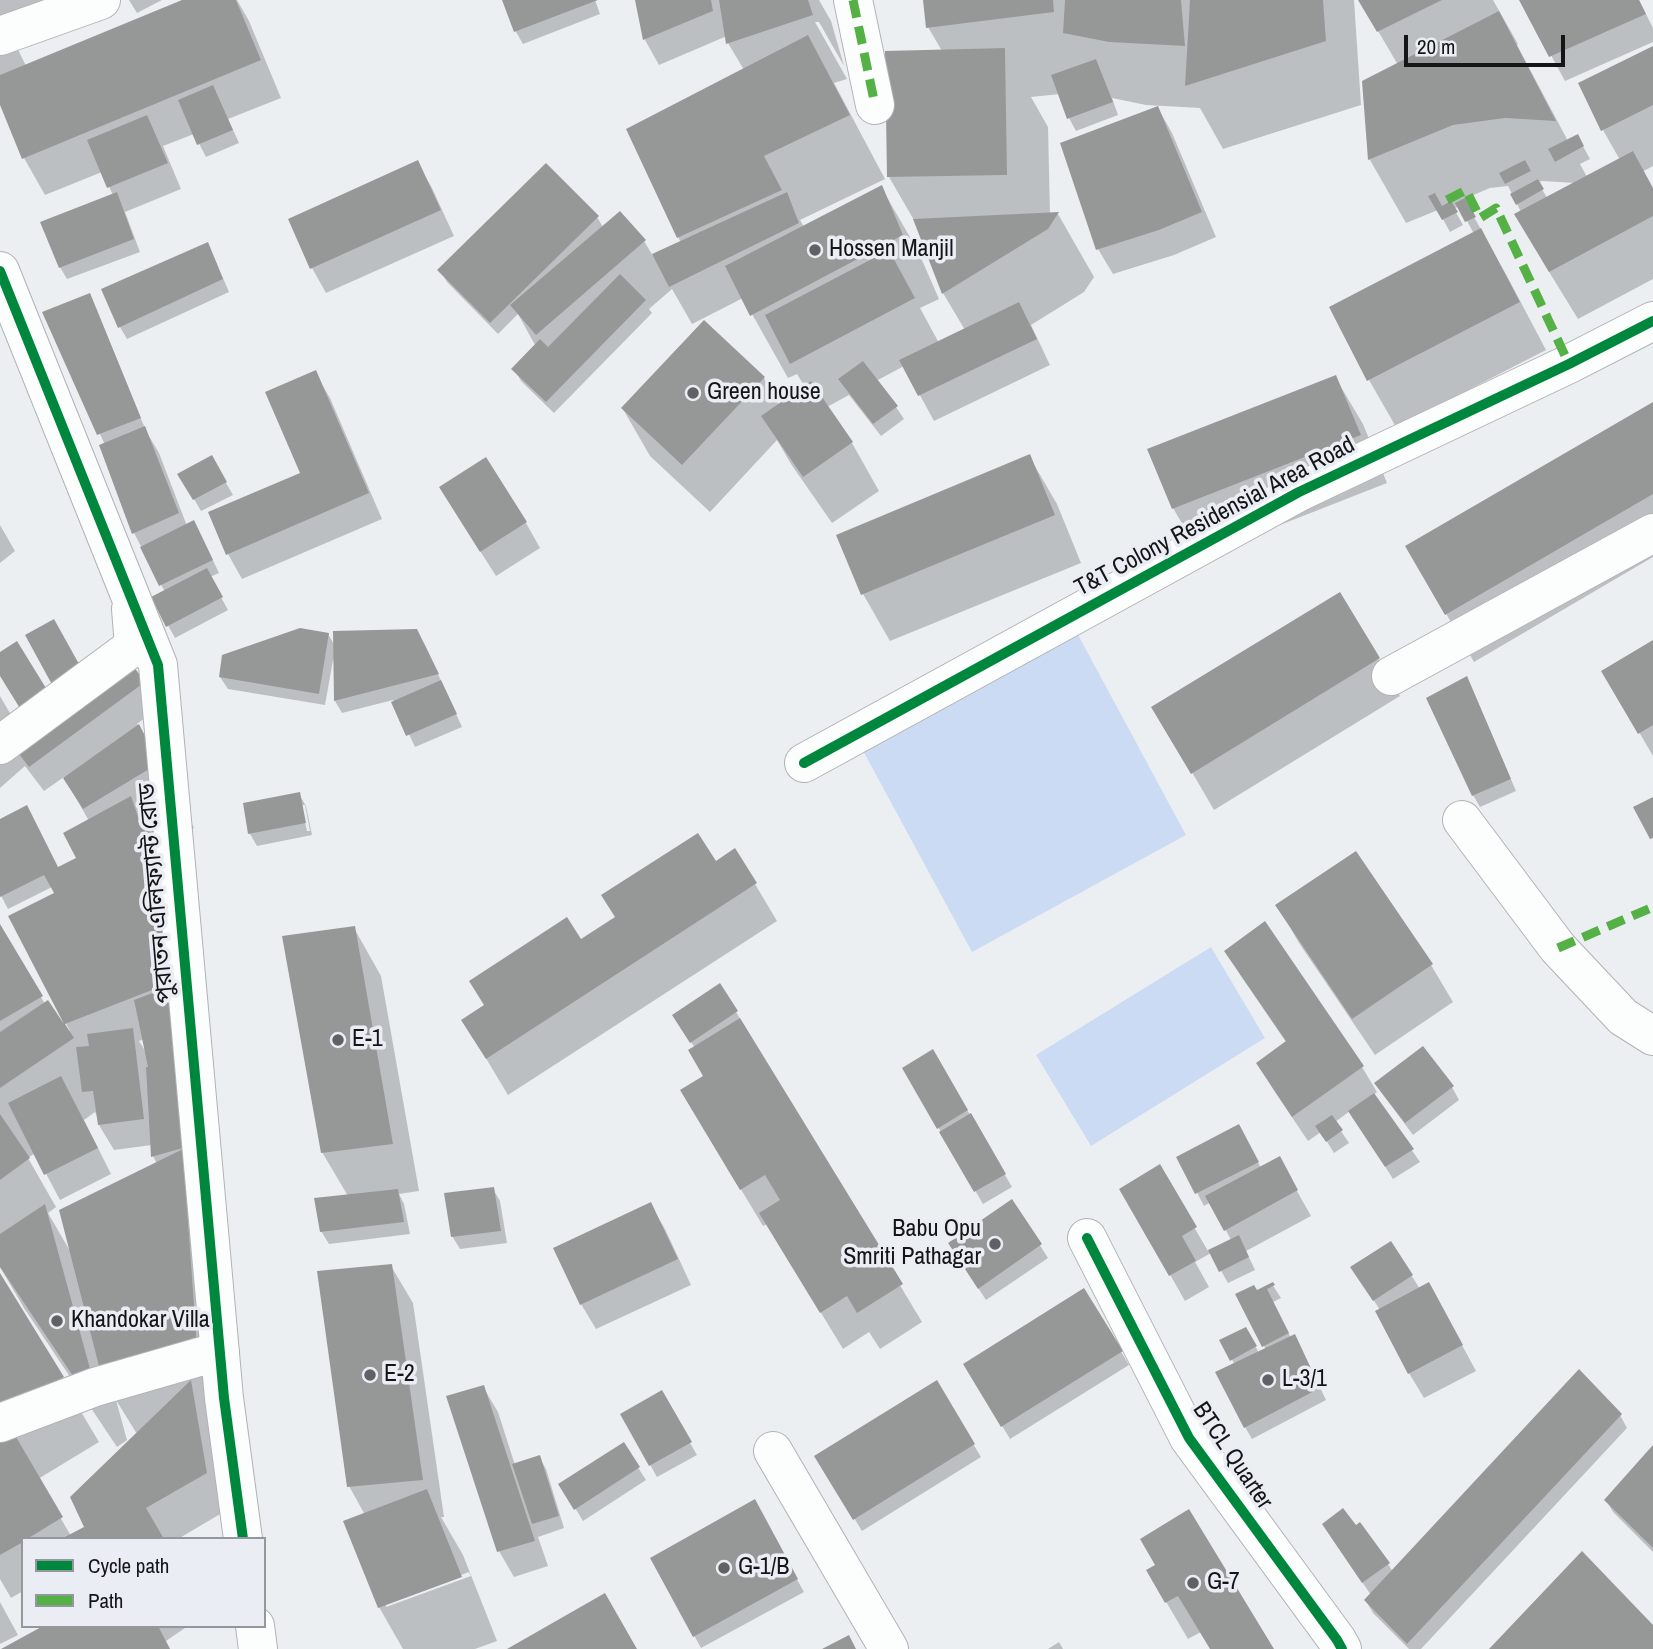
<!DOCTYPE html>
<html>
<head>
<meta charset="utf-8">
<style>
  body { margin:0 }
  #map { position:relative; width:1653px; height:1649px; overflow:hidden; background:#eceff2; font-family:"Archivo Narrow",sans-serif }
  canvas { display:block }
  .legend { position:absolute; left:21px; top:1537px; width:245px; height:91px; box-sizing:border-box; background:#eaeef4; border:2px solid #94979c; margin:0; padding:9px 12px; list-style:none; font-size:21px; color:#131517 }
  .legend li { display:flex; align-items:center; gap:14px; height:35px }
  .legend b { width:35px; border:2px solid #94979c }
  .scale { position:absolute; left:1404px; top:35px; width:161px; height:32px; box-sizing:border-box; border:4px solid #131517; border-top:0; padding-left:9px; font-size:21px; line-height:24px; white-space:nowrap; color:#131517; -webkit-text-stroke:5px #eaeef4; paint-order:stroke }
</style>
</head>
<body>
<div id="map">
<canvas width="1653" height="1649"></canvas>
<ul class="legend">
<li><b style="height:9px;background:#00873e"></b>Cycle path</li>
<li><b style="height:9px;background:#55b145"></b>Path</li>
</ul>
<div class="scale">20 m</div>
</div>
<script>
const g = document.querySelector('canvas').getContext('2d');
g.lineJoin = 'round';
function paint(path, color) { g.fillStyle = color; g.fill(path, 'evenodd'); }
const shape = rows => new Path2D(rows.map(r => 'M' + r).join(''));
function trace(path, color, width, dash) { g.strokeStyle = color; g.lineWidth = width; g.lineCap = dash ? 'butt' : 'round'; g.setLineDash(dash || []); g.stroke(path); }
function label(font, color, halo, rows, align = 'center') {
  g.font = font + ' "Archivo Narrow","Noto Sans Bengali",sans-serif'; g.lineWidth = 7; g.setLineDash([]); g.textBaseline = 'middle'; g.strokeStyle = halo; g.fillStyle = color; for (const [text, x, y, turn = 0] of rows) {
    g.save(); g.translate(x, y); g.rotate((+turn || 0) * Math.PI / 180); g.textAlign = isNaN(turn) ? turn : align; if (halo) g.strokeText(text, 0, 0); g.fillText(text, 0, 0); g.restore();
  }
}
const green = shape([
  [1069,618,1186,835,972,952,855,736],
  [1211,947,1265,1038,1091,1146,1036,1055]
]);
const shadow = shape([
  [0,0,88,0,8,29,26,66,187,0,237,0,249,21,281,98,228,119,239,143,206,157,194,134,163,146,181,189,125,212,140,252,67,279,60,267,113,195,102,172,45,195,24,158,0,101],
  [129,0,162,0,137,13],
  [504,0,595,0,600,14,523,44,516,32],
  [636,0,819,0,831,21,844,66,819,22,815,22,847,79,834,83,885,179,800,220,804,227,881,187,918,251,939,299,920,308,939,343,965,330,943,293,918,227,889,177,942,51,928,27,925,0,1354,0,1361,105,1223,149,1200,108,1146,105,1112,98,1118,115,1076,131,1069,118,1060,94,1031,97,1048,127,1050,214,1058,214,1094,277,1084,292,1031,325,1050,365,934,421,904,366,876,381,896,407,904,419,881,436,849,395,827,407,852,443,879,491,832,523,791,464,777,440,710,512,650,456,623,409,764,378,779,405,805,387,797,374,788,378,743,298,692,324,672,289,649,309,652,313,554,413,521,381,514,369,535,345,518,314,498,334,447,282,440,270,597,217,603,227,644,241,653,256,681,243,628,130,744,70,728,43,727,36,659,65,645,40],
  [1360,0,1493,0,1518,44,1517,45,1568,141,1577,136,1584,148,1590,159,1580,164,1587,177,1620,160,1603,130,1653,48,1653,166,1642,172,1653,190,1653,279,1578,319,1543,262,1521,212,1508,186,1490,188,1464,199,1508,278,1546,350,1396,427,1369,380,1474,234,1459,206,1454,209,1463,225,1450,232,1438,210,1406,223,1370,160,1364,82,1398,65],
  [1542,181,1576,183,1547,198,1538,182],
  [1521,0,1639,0,1653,28,1653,42,1565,81],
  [1158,108,1172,133,1216,237,1174,255,1113,274,1098,249],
  [417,162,432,188,454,236,326,293,312,268],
  [207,245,214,257,229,292,127,339,120,327],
  [89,296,96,308,146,431,159,453,187,526,201,535,219,573,210,577,228,610,175,638,153,598,165,592,134,533,105,445,45,313],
  [315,373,330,398,382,519,242,579,228,554,302,473],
  [1335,377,1363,424,1387,483,1201,556,1173,508],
  [1653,404,1653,557,1474,662,1407,546],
  [1029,456,1057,504,1081,563,890,641,863,594],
  [211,457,233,495,201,511,180,475],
  [456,513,526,523,540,548,496,576],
  [0,525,15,551,0,563],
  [328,634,335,646,424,643,462,727,415,747,393,700,342,713,335,701,335,660,333,660,325,705,228,689,220,677],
  [1653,642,1653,756,1625,708],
  [126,659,158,708,137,724,175,789,194,828,167,844,227,1510,178,1539,23,1539,23,1591,11,1598,0,1579,0,1276,99,1442,38,1479,71,1536,87,1528,137,1434,116,1400,127,1440,117,1447,24,1308,0,1267,0,927,45,1004,68,1032,70,1031,10,917,56,894,52,887,8,909,0,894,0,821,58,869,78,859,89,821,64,777,44,791,25,766,0,788,0,696,22,734],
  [144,1039,147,1054,139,1041],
  [95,1112,98,1118,99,1125,114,1150,152,1145,153,1156,157,1164,70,1251,48,1213,56,1207,28,1158,35,1153,60,1200,111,1174,84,1120],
  [1379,659,1400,696,1214,810,1154,707],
  [1473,691,1516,791,1480,807,1473,795],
  [299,794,306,806,312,835,257,846,250,834,245,805],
  [301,805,305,805,310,831,307,831],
  [715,863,755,884,777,921,508,1095,463,1020,581,942],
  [1278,906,1431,965,1453,1002,1375,1055,1299,943],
  [354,928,381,976,419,1191,399,1194,404,1204,410,1234,329,1244,321,1231,348,1196,322,1152],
  [1226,951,1362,1067,1377,1092,1373,1095,1420,1162,1393,1179,1350,1111,1335,1122,1349,1143,1334,1153,1321,1132,1308,1141,1273,1089,1258,1063,1286,1042,1241,976],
  [736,1012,922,1322,880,1349,869,1332,843,1349,767,1224,763,1226,704,1128,706,1077,695,1048,681,1027],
  [1423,1049,1452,1087,1459,1100,1413,1135,1384,1096,1377,1084],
  [933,1051,1012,1187,983,1204,904,1069],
  [1246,1139,1261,1168,1293,1184,1311,1216,1246,1251,1255,1270,1228,1283,1211,1253,1195,1262,1209,1287,1185,1301,1122,1190,1159,1167,1208,1251,1231,1240,1211,1202,1204,1206,1179,1158],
  [493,1189,500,1201,507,1243,460,1249,452,1236],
  [1012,1201,1048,1258,986,1300,957,1255],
  [650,1204,665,1229,691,1285,596,1329,581,1304],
  [1391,1243,1420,1289,1443,1310,1476,1371,1424,1398,1409,1373,1380,1310,1360,1279],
  [391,1266,413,1303,444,1517,441,1517,463,1555,497,1641,475,1649,403,1649,379,1607,365,1515,349,1486],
  [469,1572,471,1576,386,1607,386,1603],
  [1272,1284,1281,1298,1273,1302,1291,1338,1301,1348,1326,1400,1252,1439,1245,1427,1235,1365,1222,1341,1246,1329,1259,1353,1266,1350,1238,1295,1257,1292],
  [1084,1290,1129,1365,1010,1439,965,1364],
  [936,1382,981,1457,862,1531,817,1457],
  [483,1387,498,1412,515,1465,539,1457,546,1469,564,1528,538,1537,548,1566,514,1577,499,1551],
  [661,1393,697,1455,657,1477,622,1415],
  [1620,1415,1627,1428,1421,1649,1409,1649,1373,1613,1366,1601,1371,1595,1331,1537,1388,1564,1393,1572],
  [623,1444,646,1480,583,1521,561,1485],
  [1653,1448,1653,1552,1613,1512,1606,1500],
  [754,1502,804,1592,701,1648,652,1558],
  [1148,1571,1272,1649,1211,1649,1201,1632,1188,1639],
  [0,1602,18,1635,0,1644],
  [47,1626,188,1626,166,1641,170,1649,5,1649],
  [1059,1642,1063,1649,1048,1649]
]);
const building = shape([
  [182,0,236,0,261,60,22,159,0,105,0,75],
  [502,0,598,0,514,32],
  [635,0,711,0,713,11,643,40],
  [719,0,808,0,813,15,726,44],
  [923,0,1053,0,1054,12,926,28],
  [1065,0,1181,0,1185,46,1109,42,1063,33],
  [1190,0,1323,0,1326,41,1185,86],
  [1358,0,1442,0,1377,32],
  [1519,0,1639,0,1646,14,1549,57],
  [1499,11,1556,121,1505,118,1453,125,1368,160,1362,81],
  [808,35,850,115,764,156,782,190,677,238,626,129],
  [1653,46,1653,105,1601,131,1578,83],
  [1005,48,1007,175,887,177,885,51],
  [1096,59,1113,102,1067,119,1051,75],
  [213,85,233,130,197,145,178,100],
  [1158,106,1202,212,1159,230,1096,250,1060,143],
  [147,115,168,163,107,188,87,140],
  [1578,134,1584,146,1555,162,1548,149],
  [1633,151,1653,188,1653,216,1549,272,1514,214],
  [418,160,441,210,310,269,288,219],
  [1525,160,1531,171,1505,184,1499,173],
  [546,163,599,216,490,323,437,270],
  [1538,179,1544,189,1516,205,1510,194],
  [882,185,903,235,750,316,725,266],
  [117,192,134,239,59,268,40,222],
  [787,192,799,223,669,287,652,254],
  [1435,193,1442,206,1451,201,1458,212,1442,220,1428,196],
  [1465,198,1476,217,1465,222,1455,203],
  [620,211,646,240,536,335,510,305],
  [1059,212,1048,229,942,294,913,219],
  [1481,228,1520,302,1367,381,1329,307],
  [208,242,223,279,118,328,101,289],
  [889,250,915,298,790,364,765,315],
  [620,274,646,300,546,402,511,369,540,339,548,347],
  [90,293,141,418,97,435,42,312],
  [1019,302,1037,339,918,396,899,360],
  [704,320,765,377,682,465,621,408],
  [863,361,898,406,873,424,838,379],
  [316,370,369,493,226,555,208,512,300,473,265,392],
  [1336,375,1361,435,1172,509,1147,449],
  [811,381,853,442,803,477,761,416],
  [1653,402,1653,494,1445,615,1405,546],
  [145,426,179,513,132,534,99,445],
  [1030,454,1055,515,861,595,836,535],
  [212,455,227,482,193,500,177,474],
  [486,457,527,522,480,552,439,487],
  [194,520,213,560,159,586,140,547],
  [207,568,223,597,166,627,151,597],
  [1340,592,1380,658,1191,774,1151,707],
  [54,619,84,673,55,690,25,635],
  [300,628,329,633,319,694,219,677,222,655],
  [417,629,439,674,334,701,333,631],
  [1653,640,1653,725,1638,734,1601,671],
  [17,641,49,693,21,710,0,676,0,652],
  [126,656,145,682,29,767,9,741],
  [1467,676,1511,779,1472,796,1426,698],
  [441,680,457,714,406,736,391,702],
  [139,724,159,763,83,809,63,778],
  [300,792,306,823,248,834,243,803],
  [131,796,141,825,154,819,175,981,65,1024,74,1038,0,1088,0,1032,48,1000,64,1024,8,916,54,893,44,875,0,897,0,819,27,805,58,867,76,858,63,833],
  [1653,797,1653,838,1650,839,1633,807],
  [698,833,716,861,735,848,757,883,486,1059,461,1020,484,1005,469,981,567,917,581,939,615,917,601,895],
  [1356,851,1433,964,1352,1019,1275,905],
  [1265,921,1364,1066,1292,1117,1256,1063,1286,1041,1224,951],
  [0,924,43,996,0,1021],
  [355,926,393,1144,321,1153,282,936],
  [720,983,738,1011,690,1043,672,1015],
  [176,984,190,1146,151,1157,146,1067,148,1067,134,1000],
  [740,1018,903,1284,857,1313,847,1296,820,1313,759,1213,780,1200,765,1175,740,1190,680,1090,703,1076,688,1050],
  [133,1028,144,1119,98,1125,93,1091,82,1092,76,1047,89,1046,87,1034],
  [1423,1046,1454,1086,1405,1123,1374,1083],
  [933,1049,968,1110,937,1129,902,1068],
  [61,1076,98,1148,44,1175,8,1103],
  [1374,1093,1414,1149,1385,1167,1348,1111],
  [971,1113,1006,1174,974,1192,939,1132],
  [0,1114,30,1158,0,1180],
  [1332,1115,1343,1130,1326,1142,1315,1126],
  [1239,1124,1259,1162,1195,1194,1176,1157],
  [183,1149,197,1347,101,1374,59,1210],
  [1280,1156,1298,1190,1224,1231,1205,1196],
  [1160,1164,1197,1227,1182,1236,1196,1261,1169,1276,1119,1189],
  [494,1187,501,1231,451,1237,444,1193],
  [398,1189,404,1222,320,1232,314,1198],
  [1012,1199,1042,1244,978,1289,948,1243],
  [651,1202,678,1259,580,1305,553,1248],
  [45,1204,92,1376,79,1385,0,1267,0,1234],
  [1239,1235,1249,1257,1219,1272,1208,1250],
  [1391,1241,1413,1275,1373,1301,1350,1267],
  [392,1264,423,1480,347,1487,317,1271],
  [0,1273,64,1377,1,1416,0,1414],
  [1273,1282,1275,1285,1267,1289,1289,1333,1262,1347,1235,1294,1254,1285,1257,1290],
  [1429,1282,1463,1345,1408,1374,1375,1311],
  [1084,1288,1123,1351,1001,1427,963,1364],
  [1246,1327,1257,1346,1230,1361,1219,1340],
  [1295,1334,1320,1388,1244,1428,1215,1372],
  [1579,1369,1622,1414,1407,1644,1364,1600],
  [191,1380,207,1473,146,1508,164,1539,61,1539,84,1527,70,1497],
  [937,1380,975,1444,853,1520,814,1456],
  [484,1385,535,1541,497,1552,446,1396],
  [662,1390,692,1442,649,1466,620,1414],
  [9,1425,63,1517,27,1539,23,1539,23,1542,0,1555,0,1431],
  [624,1442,640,1467,574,1510,558,1484],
  [1653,1445,1653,1548,1604,1500],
  [540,1455,559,1516,532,1524,512,1464],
  [427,1489,462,1577,378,1608,343,1521],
  [755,1499,798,1579,693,1637,650,1558],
  [1343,1508,1356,1525,1360,1522,1390,1563,1362,1583,1322,1524],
  [1189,1509,1274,1649,1210,1649,1178,1596,1165,1603,1146,1570,1155,1565,1140,1539],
  [1582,1551,1653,1625,1653,1649,1489,1649],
  [605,1593,637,1649,507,1649],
  [43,1626,158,1626,170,1649,1,1649],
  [849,1635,856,1649,822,1649]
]);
const minor = shape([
  [853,0,875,105],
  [0,36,101,0],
  [0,271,158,665,224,1398,243,1539],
  [1391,676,1653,533],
  [0,745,134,646,131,609],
  [804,763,1299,492,1569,364,1653,321],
  [1462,820,1558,948,1623,1017,1653,1036],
  [1087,1238,1189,1438,1337,1640,1342,1649],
  [0,1423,95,1387,220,1351],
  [773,1451,889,1649],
  [255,1626,258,1649]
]);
const quiet = shape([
  [853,0,875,105],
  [1447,200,1466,190,1480,218,1496,208,1569,364],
  [1558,948,1653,907]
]);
const cycleway = shape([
  [0,271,158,665,224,1398,243,1539],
  [804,763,1299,492,1569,364,1653,321],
  [1087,1238,1189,1438,1337,1640,1342,1649]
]);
const markers = [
  [815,250,7,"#5f6164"],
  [693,393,7,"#5f6164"],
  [338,1040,7,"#5f6164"],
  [995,1244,7,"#5f6164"],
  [57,1321,7,"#5f6164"],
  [370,1375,7,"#5f6164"],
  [1268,1380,7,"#5f6164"],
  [724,1568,7,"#5f6164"],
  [1193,1583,7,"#5f6164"]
];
const poiNames = [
  ["Hossen Manjil",829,250],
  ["Green house",707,393],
  ["E-1",352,1040],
  ["Babu Opu",981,1230,"right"],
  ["Smriti Pathagar",981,1258,"right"],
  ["Khandokar Villa",71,1321],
  ["E-2",384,1375],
  ["L-3/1",1282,1380],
  ["G-1/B",738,1568],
  ["G-7",1207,1583]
];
const streetNames = [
  ["T&T Colony Residensial Area Road",1215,517,-28],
  ["পুরাতন এলিফ্যান্ট রোড",157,893,-95],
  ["BTCL Quarter",1232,1456,56]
];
paint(green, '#ccdbf4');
paint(shadow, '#0003');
paint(building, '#969898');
trace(minor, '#b1b2b5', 40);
trace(minor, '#fcfdfd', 38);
trace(quiet, '#55b145', 9, [18, 9]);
trace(cycleway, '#00873e', 10);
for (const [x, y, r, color] of markers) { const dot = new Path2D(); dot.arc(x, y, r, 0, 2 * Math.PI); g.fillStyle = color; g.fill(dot); trace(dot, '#eaeef4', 2.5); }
label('24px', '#131517', '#eaeef4', poiNames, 'left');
label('24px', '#131517', '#eaeef4', streetNames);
</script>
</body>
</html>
